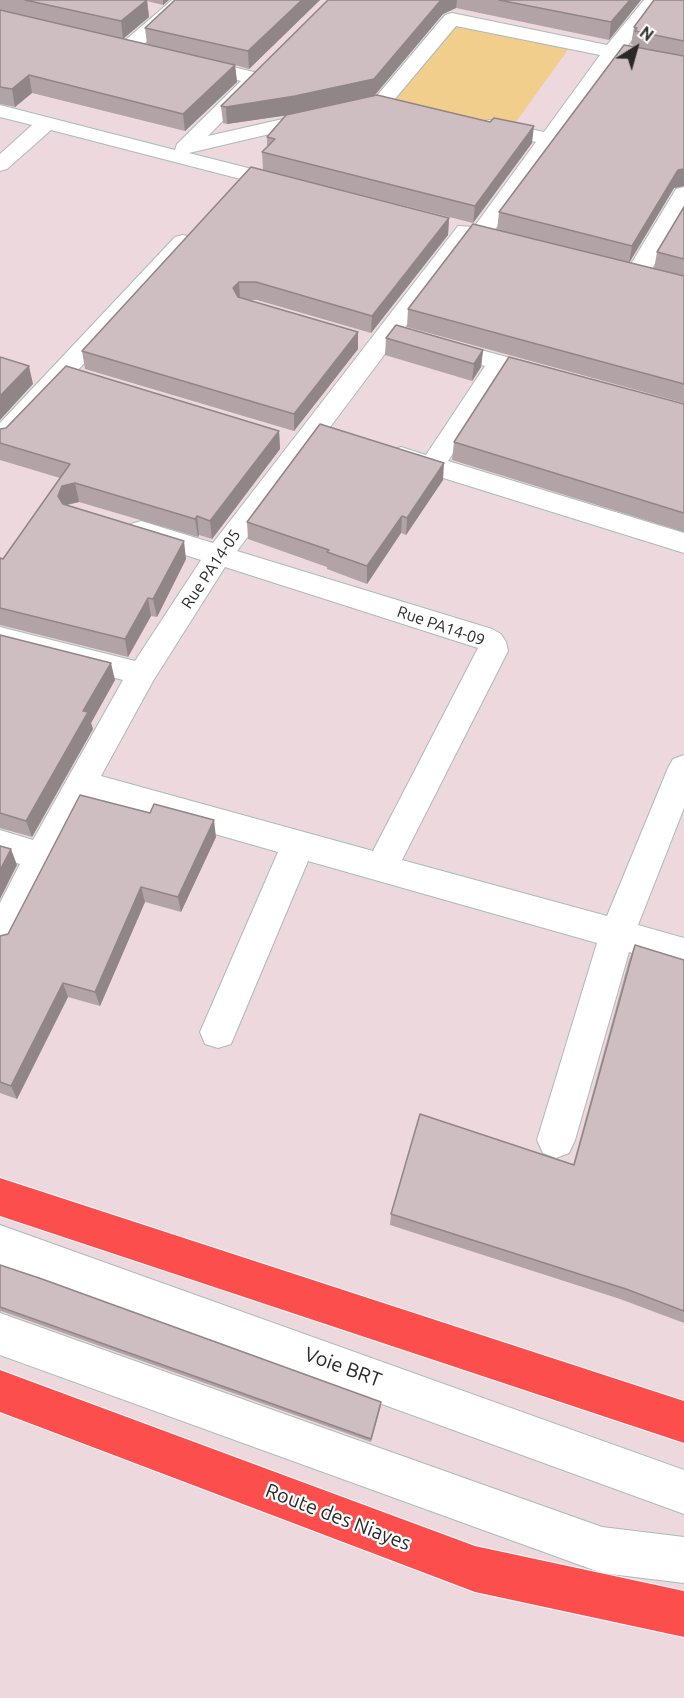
<!DOCTYPE html>
<html>
<head>
<meta charset="utf-8">
<style>
  body { margin:0 }
  #map { position:relative; width:684px; height:1698px; overflow:hidden; background:#edd9dd; font-family:Ubuntu,sans-serif }
  canvas { display:block }
  .north { position:absolute; left:606px; top:18px; width:60px; height:60px; -webkit-text-stroke:4px #fff; paint-order:stroke; rotate:37deg; font-size:16px; font-weight:700; line-height:24px; text-align:center; color:#292929 }
  .north::after { content:''; display:block; margin:auto; width:21px; height:27px; background:#292929; clip-path:polygon(50% 0,100% 100%,50% 72%,0 100%) }
</style>
</head>
<body>
<div id="map">
<canvas width="684" height="1698"></canvas>
<div class="north">N</div>
</div>
<script>
const g = document.querySelector('canvas').getContext('2d');
g.lineJoin = 'round';
function paint(path, color) { g.fillStyle = color; g.fill(path, 'evenodd'); }
const shape = rows => new Path2D(rows.map(r => 'M' + r).join(''));
function trace(path, color, width, dash) { g.strokeStyle = color; g.lineWidth = width; g.lineCap = dash ? 'butt' : 'round'; g.setLineDash(dash || []); g.stroke(path); }
function label(font, color, halo, rows, align = 'center') {
  g.font = font + ' Ubuntu,sans-serif'; g.lineWidth = 4.5; g.setLineDash([]); g.textBaseline = 'middle'; g.strokeStyle = halo; g.fillStyle = color; for (const [text, x, y, turn = 0] of rows) {
    g.save(); g.translate(x, y); g.rotate((+turn || 0) * Math.PI / 180); g.textAlign = isNaN(turn) ? turn : align; if (halo) g.strokeText(text, 0, 0); g.fillText(text, 0, 0); g.restore();
  }
}
const pitch = shape([
  [460,20,572,44,511,129,390,101]
]);
const minor = shape([
  [172,0,192,0,135,52,121,52,118,48,121,44,172,0],
  [644,0,663,0,625,49,684,61,684,73,617,59,488,239,480,241,472,238,237,551,492,629,501,634,506,642,508,651,402,860,607,916,668,768,673,759,684,755,684,808,638,925,684,938,684,968,629,952,575,1140,569,1153,556,1158,543,1153,537,1140,597,943,308,861,231,1044,218,1048,205,1044,200,1032,278,852,89,798,12,948,0,952,0,903,20,864,0,858,0,830,33,840,123,680,0,649,0,627,135,661,201,560,131,538,127,531,131,524,141,521,213,543,458,226,474,227,536,142,482,130,479,126,482,122,489,120,544,132,600,55,456,26,389,106,375,106,372,102,375,98,445,15,452,13,607,45,644,0],
  [225,567,478,648,373,851,101,776,153,681,225,567],
  [192,57,262,74,265,78,208,136,318,111,325,113,328,117,325,121,189,153,295,180,298,185,295,190,287,191,51,130,7,169,0,171,0,154,32,125,0,117,0,105,175,150,177,144,241,81,185,67,182,63,192,57],
  [684,187,684,213,649,274,645,279,637,281,629,279,625,274,676,189,684,187],
  [183,235,191,237,194,242,191,247,9,445,0,447,0,423,175,237,183,235],
  [440,339,555,370,558,375,555,380,546,383,506,372,448,461,684,533,684,553,392,462,388,456,392,450,401,447,426,455,485,366,431,351,428,346,431,341,440,339],
  [0,1225,684,1470,684,1514,0,1265,0,1225],
  [0,1313,602,1527,684,1537,684,1583,602,1573,0,1355,0,1313]
]);
const major = shape([
  [0,1178,684,1401,684,1443,0,1216,0,1178],
  [0,1370,475,1546,684,1591,684,1637,475,1592,0,1412,0,1370]
]);
const wall = shape([
  [0,0,169,0,163,5,147,1,149,17,123,39,147,44,145,28,175,0,320,0,249,69,235,65,237,82,185,131,32,93,15,107,0,104],
  [328,0,641,0,609,40,456,8,443,14,375,95,532,143,473,223,263,170,262,152,267,147,267,137,289,115,227,124,223,123,221,106],
  [684,0,684,186,674,188,629,263,654,269,657,252,684,206,684,403,407,327,408,309,497,230,499,212,632,47,633,45,631,44,634,27],
  [251,167,449,218,448,235,371,333,257,300,249,300,358,332,358,349,294,431,85,369,82,351],
  [386,338,483,350,481,367,472,381,385,355],
  [684,404,684,532,452,460,454,442],
  [0,429,279,431,280,449,212,539,199,535,198,537,79,502,66,505,186,559,157,617,151,616,128,657,0,625,0,558,3,559,60,478,0,460],
  [443,480,406,535,401,533,367,584,327,569,327,567,248,539,247,522],
  [0,635,115,680,91,723,93,729,32,837,0,828],
  [216,837,181,912,145,902,100,1006,68,997,17,1099,0,1093,0,936,8,934],
  [635,945,684,960,684,1323,620,1299,390,1225,391,1214,573,1165,629,960],
  [0,1265,381,1406,371,1442,1,1311,0,1312]
]);
const shadedWall = shape([
  [147,0,149,17,123,39,121,21],
  [163,0,169,0,163,5],
  [302,0,320,0,249,69,248,51],
  [441,0,457,0,456,8,443,14,374,96,295,114,227,124,226,107],
  [630,0,641,0,609,40,611,22],
  [235,65,237,82,185,131,183,114],
  [29,75,32,93,15,107,12,89],
  [534,126,532,143,473,223,475,206],
  [684,169,684,186,674,188,629,263,632,246,678,170],
  [449,218,448,235,371,333,372,316],
  [239,282,240,300,233,288],
  [358,332,358,349,294,431,294,414],
  [483,350,481,367,472,381,474,364],
  [29,366,33,384,0,420,0,396],
  [279,431,280,449,212,539,210,521],
  [444,463,443,480,406,535,407,518],
  [75,483,79,502,66,505,62,514,58,496,62,486],
  [197,516,199,535,198,537,195,519],
  [402,516,401,533,367,584,367,566],
  [184,541,186,559,157,617,153,599],
  [148,598,151,616,128,657,125,639],
  [111,663,115,680,91,723,93,729,32,837,26,821,83,711],
  [214,820,216,837,181,912,178,897],
  [11,849,17,865,0,899,0,870],
  [141,887,145,902,100,1006,95,992],
  [63,983,68,997,17,1099,11,1086]
]);
const building = shape([
  [25,0,147,0,121,21,25,0],
  [175,0,302,0,248,51,145,28,175,0],
  [328,0,441,0,374,79,295,96,226,107,221,106,328,0],
  [499,0,630,0,611,22,499,0],
  [654,0,684,0,684,41,635,31,637,28,634,27,654,0],
  [0,10,235,65,183,114,29,75,12,89,0,87,0,10],
  [624,45,684,56,684,169,678,170,632,246,499,212,624,45],
  [377,95,490,122,494,118,534,126,475,206,262,152,275,139,267,137,286,115,377,95],
  [251,167,449,218,372,316,256,282,239,282,233,288,238,297,358,332,294,414,82,351,251,167],
  [684,207,684,259,657,252,684,207],
  [473,224,684,276,684,384,408,309,473,224],
  [396,325,483,350,474,364,386,338,396,325],
  [0,357,29,366,0,396,0,357],
  [509,357,684,404,684,513,454,442,509,357],
  [66,366,279,431,210,521,197,516,195,519,75,483,62,486,58,496,63,504,184,541,153,599,148,598,125,639,0,608,0,558,3,559,70,464,0,443,0,429,6,428,66,366],
  [320,424,444,463,407,518,402,516,367,566,327,552,329,550,247,522,320,424],
  [0,635,111,663,83,711,88,712,26,821,0,813,0,635],
  [80,795,150,813,154,804,214,820,178,897,141,887,95,992,63,983,11,1086,0,1082,0,936,8,934,80,795],
  [0,846,11,849,0,870,0,846],
  [635,945,684,960,684,1311,626,1289,391,1214,420,1114,574,1165,635,945],
  [0,1265,42,1279,381,1402,371,1439,0,1307,0,1265]
]);
const streetNames = [
  ["Rue PA14-05",211,569,-56],
  ["Rue PA14-09",441,626,19]
];
const nearStreetnames = [
  ["Voie BRT",343,1367,20],
  ["Route des Niayes",338,1517,21]
];
paint(pitch, '#f1ce8b');
trace(minor, '#aababb', 2);
trace(major, '#fff', 2);
paint(minor, '#fff');
paint(major, '#fd4e4e');
paint(wall, '#b1a3a6');
paint(shadedWall, '#908587');
paint(building, '#cebec1');
trace(building, '#908587', 1.5);
label('16px', '#292929', '#fff', streetNames);
label('20px', '#292929', '#fff', nearStreetnames);
</script>
</body>
</html>
